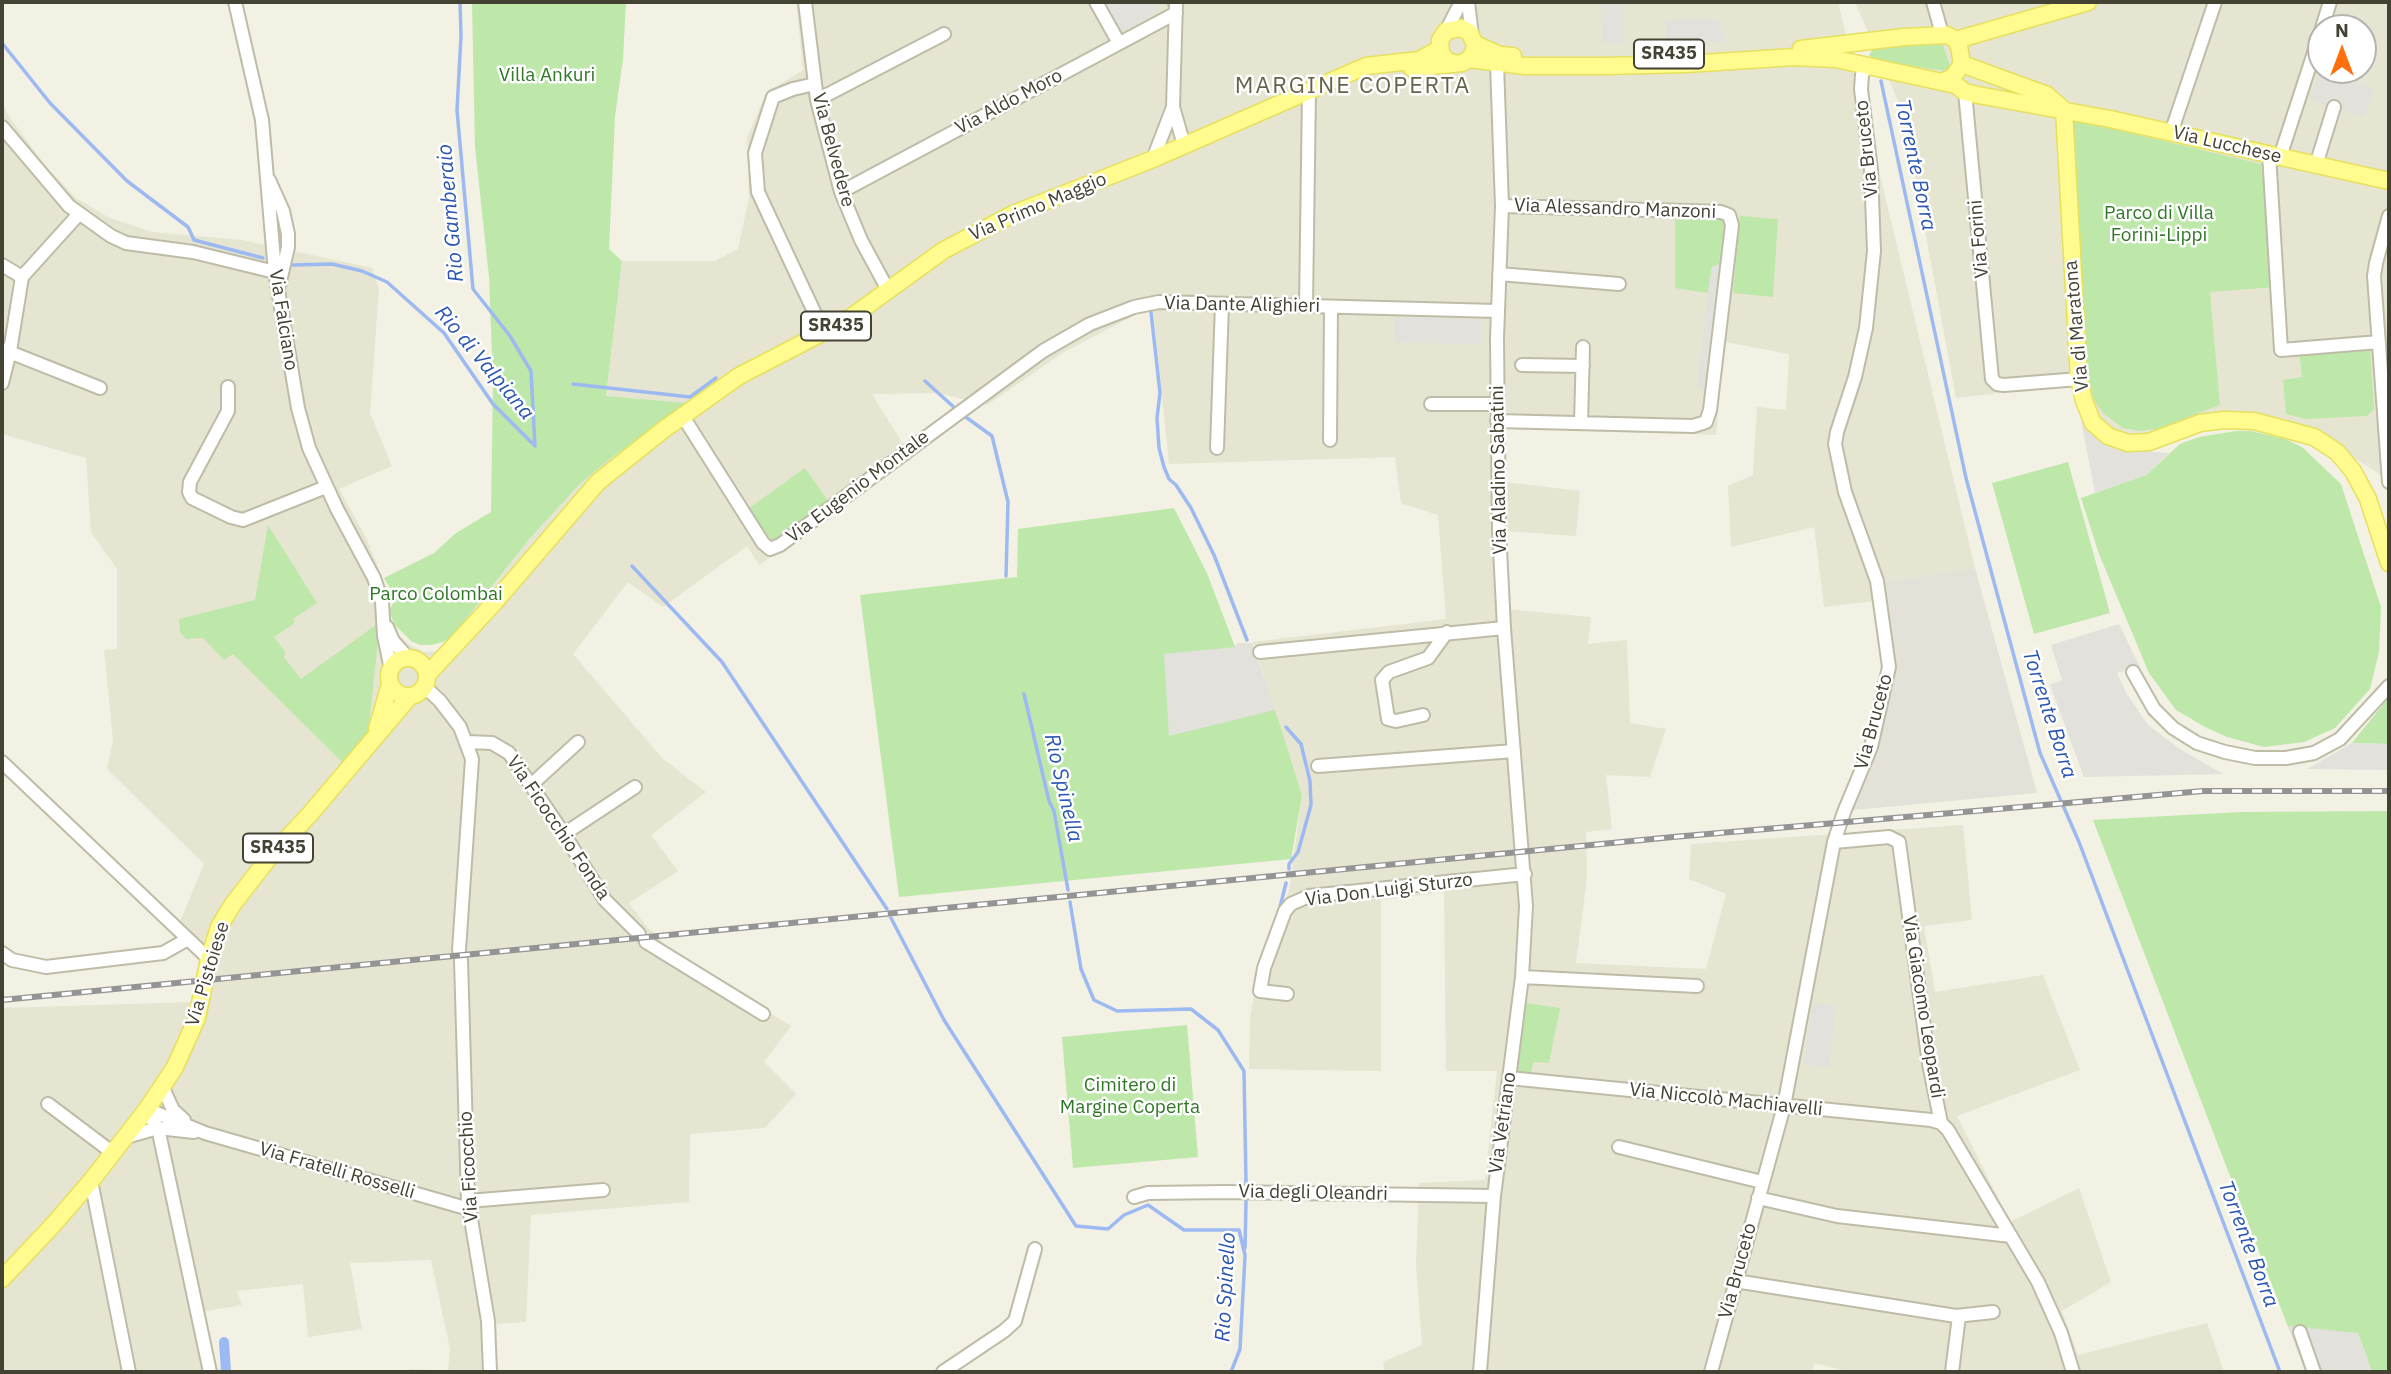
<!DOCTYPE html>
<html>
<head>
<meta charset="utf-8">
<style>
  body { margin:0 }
  #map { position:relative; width:2391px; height:1374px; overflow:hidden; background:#f2f1e3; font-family:"IBM Plex Sans",sans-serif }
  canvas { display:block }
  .frame { position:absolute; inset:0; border:4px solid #444233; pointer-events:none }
  .north { position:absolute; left:2307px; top:14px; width:70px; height:70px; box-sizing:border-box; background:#fff; border:2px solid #b4b3ad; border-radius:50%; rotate:0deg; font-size:19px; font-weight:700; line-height:28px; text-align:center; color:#444233 }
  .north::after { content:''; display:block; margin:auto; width:24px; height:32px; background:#ff6f0d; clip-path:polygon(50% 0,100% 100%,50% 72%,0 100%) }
</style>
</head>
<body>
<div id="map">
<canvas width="2391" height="1374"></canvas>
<div class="frame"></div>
<div class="north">N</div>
</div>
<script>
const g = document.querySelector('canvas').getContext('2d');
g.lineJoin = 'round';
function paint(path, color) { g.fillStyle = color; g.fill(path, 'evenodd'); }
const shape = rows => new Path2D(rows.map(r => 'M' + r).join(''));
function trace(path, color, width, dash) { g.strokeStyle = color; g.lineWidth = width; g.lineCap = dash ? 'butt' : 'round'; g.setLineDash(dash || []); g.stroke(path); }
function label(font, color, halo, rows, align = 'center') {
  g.font = font + ' "IBM Plex Sans",sans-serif'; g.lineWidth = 5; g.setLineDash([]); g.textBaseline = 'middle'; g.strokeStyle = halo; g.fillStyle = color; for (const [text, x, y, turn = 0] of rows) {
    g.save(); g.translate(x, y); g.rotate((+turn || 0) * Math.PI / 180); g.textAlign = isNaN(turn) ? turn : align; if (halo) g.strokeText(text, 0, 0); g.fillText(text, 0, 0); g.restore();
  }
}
const residential = shape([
  [796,2,1838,2,1975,568,1883,582,1883,600,1824,607,1814,527,1731,547,1728,486,1753,475,1757,407,1786,410,1789,354,1725,342,1716,435,1503,428,1505,482,1580,491,1576,536,1506,531,1506,609,1591,617,1588,644,1627,640,1630,723,1666,729,1650,777,1606,775,1612,829,1586,832,1587,878,1576,963,1706,969,1726,894,1689,879,1691,844,1963,825,1972,920,1924,926,1935,992,2043,975,2080,1070,1957,1116,2010,1222,2079,1188,2111,1282,2062,1311,2078,1355,2207,1323,2224,1372,1851,1372,1814,1363,1812,1372,1385,1372,1383,1362,1422,1345,1416,1264,1419,1183,1485,1180,1497,1071,1446,1071,1444,892,1381,900,1381,1071,1249,1069,1250,1018,1258,972,1289,891,1302,795,1253,642,1446,619,1438,515,1401,503,1395,457,1169,464,1153,309,1139,313,1064,352,987,405,938,393,872,394,912,459,759,565,747,546,663,607,628,582,573,654,663,759,706,792,651,835,678,871,629,903,646,926,675,955,791,1026,764,1062,796,1094,765,1128,690,1134,689,1202,531,1215,526,1322,494,1324,496,1372,410,1372,410,1369,448,1371,450,1349,431,1260,350,1263,362,1329,308,1337,303,1284,237,1291,242,1305,205,1311,218,1372,2,1372,2,1008,192,1002,200,959,174,936,204,864,107,769,113,740,104,650,117,649,117,569,91,532,86,458,2,434,2,103,10,118,45,165,76,198,108,217,152,232,242,240,372,268,379,289,370,413,392,466,339,489,367,539,390,598,388,611,398,634,410,645,424,652,440,651,531,537,581,483,606,462,685,404,606,396,622,261,715,261,738,249,749,197,747,138,766,93,803,70],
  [1855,2,2389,2,2389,480,2342,450,2291,423,2257,413,2222,411,2160,432,2136,436,2121,433,2104,422,2072,385,1956,398,1903,112],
  [2321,28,2363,28,2363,70,2321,70]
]);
const industrial = shape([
  [1975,568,2037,793,1853,810,1874,756,1886,696,1882,582]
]);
const green = shape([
  [472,2,626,2,623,59,615,116,609,249,622,261,606,396,686,403,606,462,581,483,531,537,449,640,432,645,420,645,411,641,395,625,389,611,396,598,384,578,434,553,456,533,491,512,493,381,489,277,475,147],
  [1941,39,1951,69,1946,71,1875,61,1869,55,1873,49],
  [2070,119,2261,164,2275,287,2210,292,2220,405,2157,429,2140,431,2123,428,2104,414,2095,402,2086,374],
  [1675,216,1721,218,1725,224,1722,263,1712,267,1708,293,1675,288],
  [1740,216,1778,219,1773,297,1733,293],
  [2370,345,2374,409,2367,416,2305,419,2286,414,2283,380,2302,377,2299,351],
  [2236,431,2251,431,2285,439,2302,447,2341,484,2381,607,2379,652,2370,689,2335,728,2304,742,2264,747,2227,737,2205,727,2176,710,2149,673,2099,554,2081,498,2146,475,2180,444,2199,437],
  [2068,462,2110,613,2034,634,1992,483],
  [805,468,828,501,772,541,748,509],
  [1174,508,1207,573,1235,647,1238,643,1252,643,1280,725,1302,795,1291,859,899,897,860,595,1017,577,1018,529],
  [268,525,317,603,293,619,295,623,274,637,286,653,283,656,301,679,380,622,368,734,343,763,233,654,224,660,203,638,186,639,180,632,179,619,255,600],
  [2389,697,2389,744,2352,743],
  [2389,811,2389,1372,2372,1372,2358,1333,2290,1332,2093,820,2240,812],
  [1520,1002,1560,1008,1549,1063,1533,1062,1531,1075,1516,1073,1514,1066],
  [1187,1025,1198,1157,1073,1168,1062,1037]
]);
const parking = shape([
  [1102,2,1157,2,1158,11,1120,33],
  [1600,2,1623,2,1624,43,1603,43],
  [1717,19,1726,42,1667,44,1665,20],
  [2319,72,2373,88,2364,117,2310,100],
  [1722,263,1707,393,1697,387,1708,293,1712,267],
  [1395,317,1481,319,1481,345,1394,342],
  [2081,421,2092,431,2133,450,2169,453,2146,475,2095,493],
  [2119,624,2140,667,2117,673,2127,694,2148,725,2180,749,2223,774,2084,777,2050,685,2062,680,2051,645],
  [1238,643,1252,643,1275,710,1169,736,1164,654,1235,647],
  [2352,743,2389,744,2389,770,2307,769],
  [1813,1003,1836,1005,1829,1067,1803,1064],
  [2288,1326,2358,1333,2372,1372,2305,1372]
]);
const stream = shape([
  [460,2,461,36,457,110,473,289,510,336,531,371,535,446],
  [1169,2,1169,5],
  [2,43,50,103,127,181,188,227,194,240,263,258],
  [1881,81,1966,478,2040,753,2079,842,2280,1372],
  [293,265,332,264,362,271,387,282,444,333,493,404,533,444],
  [1151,312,1160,393,1157,418,1159,448,1164,467,1169,479,1176,485,1191,508,1214,555,1247,640],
  [925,381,957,410],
  [573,384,690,397,716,378],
  [963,415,992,436,1008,502,1006,576],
  [632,566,722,662,887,909],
  [1024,694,1049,801,1054,811,1068,890],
  [1286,727,1301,744,1310,781,1311,805,1298,852,1289,864,1289,869],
  [1070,902,1081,969,1094,1000,1117,1011,1191,1009,1218,1030,1244,1071,1246,1184],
  [1279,911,1286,883],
  [891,918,944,1020,1076,1226,1108,1229,1124,1215,1148,1205,1184,1230,1239,1230,1245,1255],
  [1245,1248,1246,1201],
  [1231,1372,1240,1349,1245,1256]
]);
const canal = shape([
  [224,1342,226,1372]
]);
const minor = shape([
  [235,2,262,120,275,272,298,408,309,448,337,509,374,578,382,602,384,636,391,669],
  [805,2,817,100,841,192,861,240,888,290],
  [1096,2,1119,43],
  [1176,2,1173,107,1184,145],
  [1468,2,1472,36],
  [1933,2,1942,34],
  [2322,28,2330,2],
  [1446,31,1461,2],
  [815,84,793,89,773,97,755,153,758,192,824,333],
  [1965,92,1992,379,1997,384,2004,385,2079,379],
  [817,100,944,34],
  [2,127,69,206,111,236,126,243,193,252,275,272],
  [2171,133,2215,2],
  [2269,154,2281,350,2379,342],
  [2280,157,2321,31],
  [1153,159,1173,107],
  [2316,165,2334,107],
  [269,180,283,211,288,234,288,247,279,286],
  [841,192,1176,13],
  [2389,216,2376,263,2374,276,2389,482],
  [2,265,22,277],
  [1499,274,1619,284],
  [1306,306,1309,91],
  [2,349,100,388],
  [1522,365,1583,366],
  [2,383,10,351,22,277,78,215],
  [228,387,228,411,190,482,189,492,192,498,231,517,243,520,326,487],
  [1431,404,1497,404],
  [682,415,763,543,770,549,780,545,1043,351,1090,324,1134,307,1159,302,1497,311],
  [1497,421,1693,426,1706,422,1710,410,1732,225,1729,215,1721,212,1502,206],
  [1581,423,1583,347],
  [1330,440,1331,307],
  [1217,448,1222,304],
  [387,627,393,641,408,658],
  [1260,652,1504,628],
  [2133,672,2154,709,2173,728,2197,743,2225,752,2255,758,2286,758,2314,753,2340,739,2389,686],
  [425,687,440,701,460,727,472,759,459,950],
  [1423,715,1396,721,1388,719,1382,680,1389,672,1428,658,1447,632],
  [467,742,492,743,509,753,564,834,605,900,639,934],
  [2,762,209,959],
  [1318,766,1514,751],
  [531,785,578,742],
  [564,834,635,787],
  [1834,842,1889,837,1899,842,1929,1064,1941,1123,1948,1130,2038,1282,2061,1333,2073,1372],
  [646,942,763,1014],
  [2,953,12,960,46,967,163,953,188,939],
  [461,960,468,1201,488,1321,490,1372],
  [1522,977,1697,986],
  [1287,994,1260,991,1264,968,1285,911,1291,904,1309,896,1525,874],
  [1509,1078,1931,1120,1941,1123],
  [162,1086,173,1110,184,1120],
  [48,1104,113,1153],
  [147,1109,205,1133,469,1209],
  [147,1109,150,1117,158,1128,210,1372],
  [126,1137,158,1128,194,1132],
  [1619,1147,1762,1182],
  [91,1181,129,1372],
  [1134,1197,1148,1193,1225,1192,1494,1196],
  [1758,1198,1837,1216,2011,1236],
  [468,1201,603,1190],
  [1735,1281,1956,1316,1993,1312],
  [2300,1332,2314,1372],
  [943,1372,1004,1331,1015,1321,1035,1249],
  [1480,1372,1494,1196,1522,977,1526,906,1504,628,1499,529,1497,338,1502,206,1497,64],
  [1711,1372,1784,1106,1834,842,1844,812,1871,747,1889,667,1877,581,1845,492,1835,444,1837,432,1855,377,1866,328,1874,251,1871,170,1861,89,1862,75,1866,66],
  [1952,1372,1959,1316]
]);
const major = shape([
  [1956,40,2088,2],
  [1475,44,1500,55,1513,56],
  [1801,49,1904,37,1947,35,1956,40,1959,46,1962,64,1953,77,1942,82],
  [1469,59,1525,66,1606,66,1687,64,1794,57,1836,59,1942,82,1956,85,1965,92,1978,95,2110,119,2389,181],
  [1962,64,2047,95,2064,110],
  [1412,68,1462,63,1469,59,1473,54,1475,44,1469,32,1461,28,1446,31,1440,40,1441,53,1446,60,1453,63],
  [2064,110,2079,379,2084,401,2093,423,2108,436,2128,443,2149,442,2200,423,2224,420,2254,421,2314,437,2337,452,2353,471,2368,499,2389,563],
  '389 677a19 19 0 1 1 38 0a19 19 0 1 1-38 0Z',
  [427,675,494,603,598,482,663,430,739,376,847,320,944,250,1013,214,1153,159,1366,66,1419,60,1439,49],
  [377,729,390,684],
  [2,1279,53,1225,91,1181,147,1109,175,1067,197,1018,209,959,219,927,233,904,268,859,310,814,410,696]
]);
const rail = shape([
  [2,1000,1673,837,2056,804,2203,791,2389,791]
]);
const shields = [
  [1669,54,70],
  [836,326,70],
  [278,848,70]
];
const shieldNames = [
  ["SR435",1669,54],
  ["SR435",836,326],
  ["SR435",278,848]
];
const parkNames = [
  ["Villa Ankuri",547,76],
  ["Parco di Villa",2159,214],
  ["Forini-Lippi",2159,236],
  ["Parco Colombai",436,595],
  ["Cimitero di",1130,1086],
  ["Margine Coperta",1130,1108]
];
const streetNames = [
  ["Via Aldo Moro",1009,102,-28],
  ["Via Lucchese",2227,145,13],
  ["Via Bruceto",1867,149,-96],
  ["Via Belvedere",833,150,75],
  ["Via Primo Maggio",1038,207,-23],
  ["Via Alessandro Manzoni",1615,209,2],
  ["Via Forini",1979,239,-95],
  ["Via Dante Alighieri",1242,305,1],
  ["Via Falciano",283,320,81],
  ["Via di Maratona",2077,326,-95],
  ["Via Aladino Sabatini",1499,470,-91],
  ["Via Eugenio Montale",858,487,-37],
  ["Via Bruceto",1874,722,-75],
  ["Via Ficocchio Fonda",558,828,56],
  ["Via Don Luigi Sturzo",1389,890,-7],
  ["Via Pistoiese",208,974,-73],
  ["Via Giacomo Leopardi",1923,1007,81],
  ["Via Niccolò Machiavelli",1726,1100,6],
  ["Via Vetriano",1503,1123,-82],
  ["Via Ficocchio",469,1167,-93],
  ["Via Fratelli Rosselli",337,1171,16],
  ["Via degli Oleandri",1313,1193,1],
  ["Via Bruceto",1738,1271,-75]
];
const waterNames = [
  ["Torrente Borra",1915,165,78],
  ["Rio Gamberaio",451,213,-95],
  ["Rio di Valpiana",484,363,50],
  ["Torrente Borra",2049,714,72],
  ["Rio Spinella",1063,788,77],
  ["Torrente Borra",2248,1244,69],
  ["Rio Spinello",1226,1287,-87]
];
const quarterNames = [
  ["MARGINE COPERTA",1353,86]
];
paint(residential, '#e6e5d1');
paint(industrial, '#e4e2d8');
paint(green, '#bde8aa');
paint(parking, '#e2e1dc');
trace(stream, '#9db9f2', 3.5);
trace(canal, '#9db9f2', 10);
trace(minor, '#bebca6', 16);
trace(major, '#e6e05d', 19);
trace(minor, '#fff', 12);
trace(major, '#fffb8f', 16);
trace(rail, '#949494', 6);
trace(rail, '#fff', 3.5, [10]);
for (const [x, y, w] of shields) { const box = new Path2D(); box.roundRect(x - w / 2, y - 14.5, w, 29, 5); g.fillStyle = '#fff'; g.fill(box); trace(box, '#444233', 2); }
label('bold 18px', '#444233', null, shieldNames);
label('19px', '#307726', '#fff', parkNames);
label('19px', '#444233', '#fff', streetNames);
label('italic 21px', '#2a56b2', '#fff', waterNames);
g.letterSpacing = '2px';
label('23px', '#67634a', '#fff', quarterNames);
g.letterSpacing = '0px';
</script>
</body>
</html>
